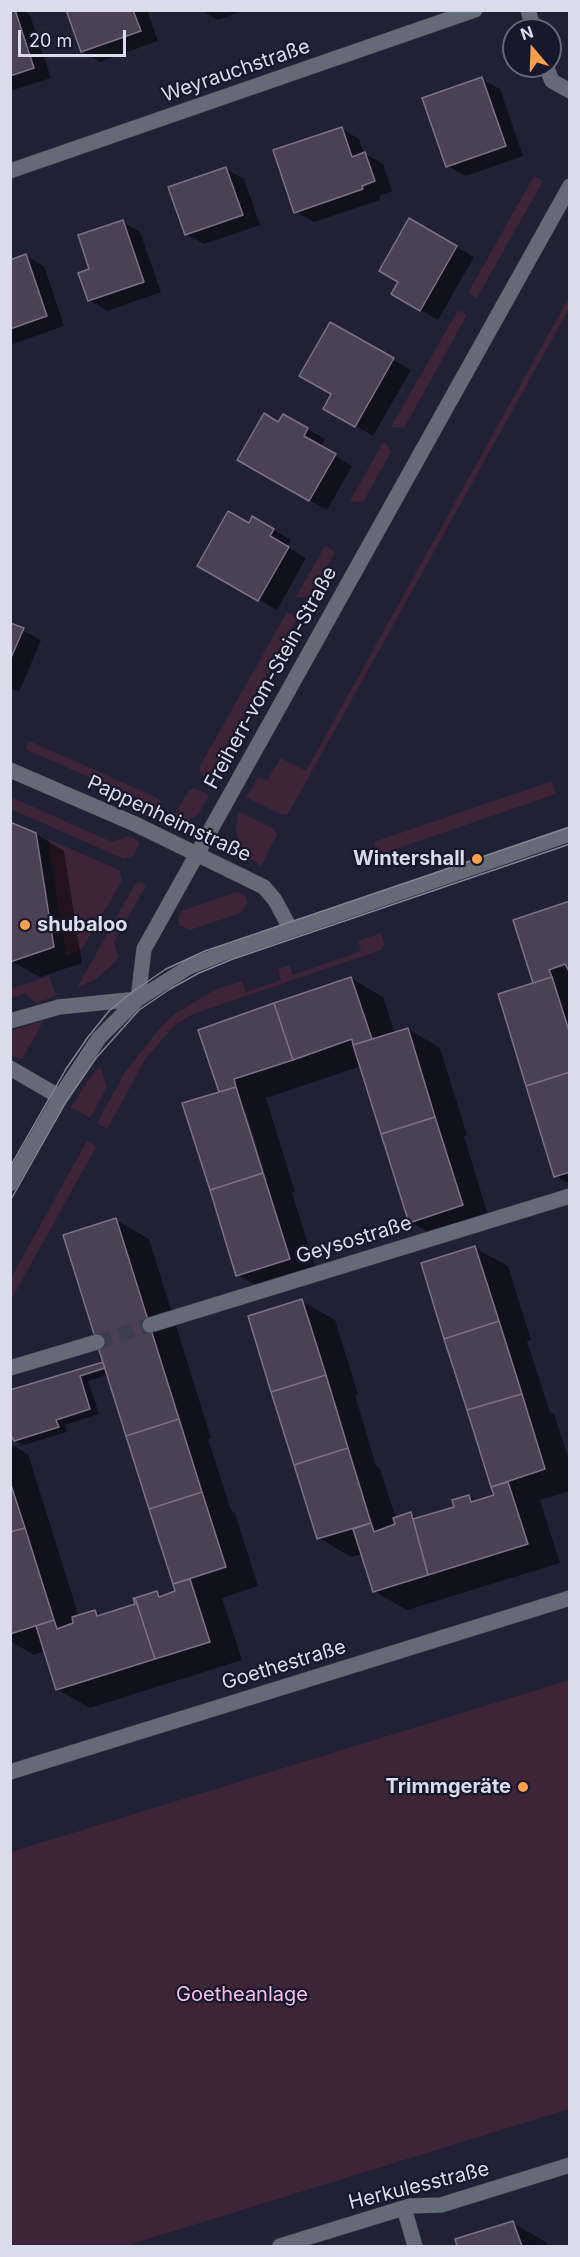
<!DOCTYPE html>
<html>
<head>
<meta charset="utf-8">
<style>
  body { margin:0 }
  #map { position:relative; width:580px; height:2257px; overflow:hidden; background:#212135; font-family:Inter,sans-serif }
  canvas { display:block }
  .frame { position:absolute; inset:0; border:12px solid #dbdcea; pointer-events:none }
  .north { position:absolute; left:502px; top:18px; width:60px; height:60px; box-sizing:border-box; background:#17182b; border:2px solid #656677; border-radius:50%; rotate:341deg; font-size:16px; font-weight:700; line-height:24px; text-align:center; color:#dbdcea }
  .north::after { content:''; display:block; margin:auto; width:21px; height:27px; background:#f99f4d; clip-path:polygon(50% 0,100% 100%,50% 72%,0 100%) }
  .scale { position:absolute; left:18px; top:30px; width:108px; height:27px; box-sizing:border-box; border:3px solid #dbdcea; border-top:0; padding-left:8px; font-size:18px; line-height:21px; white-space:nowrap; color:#dbdcea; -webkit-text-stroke:4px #17182b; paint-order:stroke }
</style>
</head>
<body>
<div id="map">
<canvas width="580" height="2257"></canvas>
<div class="frame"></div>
<div class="north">N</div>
<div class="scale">20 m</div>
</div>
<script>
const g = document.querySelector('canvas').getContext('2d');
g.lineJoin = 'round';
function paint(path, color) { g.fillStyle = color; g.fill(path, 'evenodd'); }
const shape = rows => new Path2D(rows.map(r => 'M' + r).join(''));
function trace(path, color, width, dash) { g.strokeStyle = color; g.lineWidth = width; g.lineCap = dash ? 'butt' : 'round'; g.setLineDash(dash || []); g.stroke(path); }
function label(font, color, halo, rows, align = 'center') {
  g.font = font + ' Inter,sans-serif'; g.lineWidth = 4.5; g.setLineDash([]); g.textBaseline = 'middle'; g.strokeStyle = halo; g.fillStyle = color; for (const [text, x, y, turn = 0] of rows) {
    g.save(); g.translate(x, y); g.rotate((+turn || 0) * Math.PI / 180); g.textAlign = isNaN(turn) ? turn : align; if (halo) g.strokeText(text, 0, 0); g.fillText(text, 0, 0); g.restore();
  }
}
const green = shape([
  [534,176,543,181,477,298,468,293],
  [569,297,569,309,288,814,282,815,246,797,258,777,267,781,281,758,306,771],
  [458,310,467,315,404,428,391,427],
  [384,441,391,452,363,502,350,501],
  [325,546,335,552,310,597,296,597],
  [287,612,298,618,223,753,225,760,228,762,217,782,201,774,199,768],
  [29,741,158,798,161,803,153,819,141,813,137,798,25,749],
  [552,781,556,794,378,855,374,842],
  [194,788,209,795,199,813,184,824,168,826,189,790],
  [11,797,112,842,129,836,140,842,133,856,124,859,11,809],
  [238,811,274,829,277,835,261,866,247,856,240,844,236,830],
  [48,839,119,870,122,881,81,950,66,956],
  [140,882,146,885,114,942,117,954,119,955,116,961,96,979,77,988,135,884],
  [237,892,244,895,247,900,246,906,241,913,190,930,180,926,178,919,181,911],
  [381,933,384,944,381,950,193,1014,175,1025,146,1058,107,1129,97,1123,124,1074,158,1030,175,1014,216,989,242,981,246,992,281,980,278,969,289,965,293,975,361,951,358,941],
  [49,976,56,996,36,1003,25,993,11,998,11,989],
  [44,1020,21,1060,11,1055,11,1031],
  [100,1067,107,1087,90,1118,71,1107,87,1082],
  [87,1141,96,1147,11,1300,11,1278],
  [569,1680,569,2109,125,2246,11,2246,11,1852]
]);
const shadow = shape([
  [10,10,23,10,30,15,51,78,10,91],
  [68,10,147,10,158,41,100,62,82,51],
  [200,10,246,10,218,20],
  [482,79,500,89,523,156,466,176,448,166],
  [341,128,359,139,364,153,383,164,392,191,379,196,380,200,314,222,296,212],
  [226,169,244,179,260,225,204,244,186,234],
  [410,220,474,257,438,320,393,294,400,281],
  [122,222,140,232,161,292,107,311,89,300,91,270],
  [26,256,44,266,64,326,10,345,10,261],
  [331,324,411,370,373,436,325,408,333,393],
  [307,429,325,439,321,448,352,466,327,510,239,460],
  [253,518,291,540,287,547,306,558,277,610,199,565,249,525],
  [10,624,41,640,19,692,10,688],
  [36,834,64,851,82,963,40,977,11,961],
  [570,902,570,1184,555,1176,535,984],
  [351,978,383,997,395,1033,408,1029,440,1048,467,1135,464,1136,490,1222,439,1238,410,1222,361,1066,266,1098,295,1192,292,1193,318,1275,266,1291,238,1275,221,1093,200,1031],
  [243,1113,246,1113,267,1180,264,1181],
  [116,1220,149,1239,211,1438,208,1439,231,1510,235,1513,258,1586,222,1598,242,1660,90,1708,57,1689,45,1651,34,1655,10,1641,10,1444,28,1454,79,1617,95,1612,103,1616,137,1605,157,1592,164,1597,177,1592,108,1375,88,1381,99,1414,65,1425,67,1432,24,1445,15,1440,10,1442,10,1391,105,1365],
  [475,1248,508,1266,531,1340,527,1341,550,1412,554,1414,570,1463,570,1491,540,1500,560,1563,407,1610,374,1591,362,1554,351,1557,319,1538,302,1301,335,1320,358,1394,355,1395,376,1466,380,1469,396,1518,410,1514,420,1519,456,1508,469,1496,478,1502,496,1496,423,1264],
  [513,2223,546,2242,548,2246,459,2246,457,2240]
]);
const building = shape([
  [10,10,15,10,34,68,10,76,10,10],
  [66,10,133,10,141,31,81,52,66,10],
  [482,77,506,146,446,167,422,98,482,77],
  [342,127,352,157,365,152,375,181,362,186,363,189,294,213,273,150,342,127],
  [226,167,243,215,185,235,168,187,226,167],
  [409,218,457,246,420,311,391,294,398,282,379,271,409,218],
  [123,220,144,282,88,301,78,273,89,269,78,235,123,220],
  [26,254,47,316,10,329,10,260,26,254],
  [330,322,394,358,355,427,323,409,331,394,299,376,330,322],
  [264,413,278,422,283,414,308,428,304,436,336,454,309,501,237,460,264,413],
  [228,511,249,523,252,516,274,529,270,536,289,547,258,601,197,566,228,511],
  [10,623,24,628,10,660,10,623],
  [10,822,36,833,54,947,10,962,10,822],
  [570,901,570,973,565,964,549,970,552,977,533,983,513,920,570,901],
  [351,977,372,1039,353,1045,352,1039,293,1060,274,1003,351,977],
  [552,977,570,1034,570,1072,526,1086,498,994,552,977],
  [274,1003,293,1060,234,1079,236,1087,219,1092,198,1030,274,1003],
  [408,1028,435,1117,381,1134,353,1045,408,1028],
  [570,1072,570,1172,554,1177,526,1086,570,1072],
  [236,1087,263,1173,210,1190,182,1103,236,1087],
  [435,1117,463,1205,409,1223,381,1134,435,1117],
  [263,1173,290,1259,236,1276,210,1190,263,1173],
  [116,1218,179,1419,126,1436,63,1235,116,1218],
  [475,1246,499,1321,444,1339,421,1263,475,1246],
  [302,1299,326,1375,271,1392,248,1316,302,1299],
  [499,1321,522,1394,467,1410,444,1339,499,1321],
  [103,1362,105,1368,80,1376,90,1409,56,1420,59,1427,14,1441,10,1434,10,1390,103,1362],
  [326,1375,348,1448,294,1465,271,1392,326,1375],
  [522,1394,545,1469,491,1487,467,1410,522,1394],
  [179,1419,202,1492,149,1509,126,1436,179,1419],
  [348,1448,371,1523,317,1539,294,1465,348,1448],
  [10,1482,25,1528,10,1532,10,1482],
  [508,1482,528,1544,428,1575,413,1519,454,1507,452,1500,469,1495,471,1502,494,1495,491,1487,508,1482],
  [202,1492,226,1567,173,1584,149,1509,202,1492],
  [411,1512,428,1575,373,1592,353,1529,371,1523,374,1532,395,1524,393,1518,411,1512],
  [25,1528,54,1620,10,1634,10,1532,25,1528],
  [190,1579,210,1642,155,1659,135,1598,157,1591,159,1597,175,1591,173,1584,190,1579],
  [133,1598,135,1598,155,1659,56,1690,36,1626,54,1620,57,1629,73,1623,72,1617,95,1610,97,1616,135,1604,133,1598],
  [513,2221,522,2246,457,2246,455,2239,513,2221]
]);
const minorTunnel = shape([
  [97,1342,150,1325]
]);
const minor = shape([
  [528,10,534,30],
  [546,66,552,81,570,91],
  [10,171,475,10],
  [10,770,135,824,264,887,275,900,291,930],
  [10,1021,59,1007,138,999,189,967,219,955,570,834],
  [10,1068,60,1097],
  [10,1184,60,1097,99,1038,138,999,144,949,570,186],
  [150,1325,570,1196],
  [10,1368,97,1342],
  [10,1772,570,1598],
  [404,2208,415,2246],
  [280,2246,410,2206,441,2205,570,2165]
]);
const tram = shape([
  [10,1167,66,1069,88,1037,109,1011,135,990,166,969,205,951,570,827],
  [10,1201,66,1102,96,1058,139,1010,170,989,199,973,233,959,570,844]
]);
const markers = [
  [477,859,6,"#f99f4d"],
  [25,925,6,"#f99f4d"],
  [523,1787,6,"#f99f4d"]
];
const streetNames = [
  ["Weyrauchstraße",236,71,-19],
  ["Freiherr-vom-Stein-Straße",271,678,-61],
  ["Pappenheimstraße",169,819,25],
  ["Geysostraße",354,1240,-17],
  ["Goethestraße",284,1665,-17],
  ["Herkulesstraße",419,2186,-14]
];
const poiNames = [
  ["Wintershall",465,859],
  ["shubaloo",37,925,"left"],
  ["Trimmgeräte",511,1787]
];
const parkNames = [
  ["Goetheanlage",242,1995]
];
paint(green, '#3e2437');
paint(shadow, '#0007');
paint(building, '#4c4055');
trace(building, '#7d7087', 1.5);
trace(minorTunnel, '#3d3d50', 15, [15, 8]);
trace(minor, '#3b3b4e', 16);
trace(minor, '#646b74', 15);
trace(tram, '#838495', 1.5);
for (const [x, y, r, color] of markers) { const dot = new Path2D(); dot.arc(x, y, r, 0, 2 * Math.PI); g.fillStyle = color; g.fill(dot); trace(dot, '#17182b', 2); }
label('20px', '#dbdcea', '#17182b', streetNames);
label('bold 20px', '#dbdcea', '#17182b', poiNames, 'right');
label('20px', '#f7bee6', '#17182b', parkNames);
</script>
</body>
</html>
